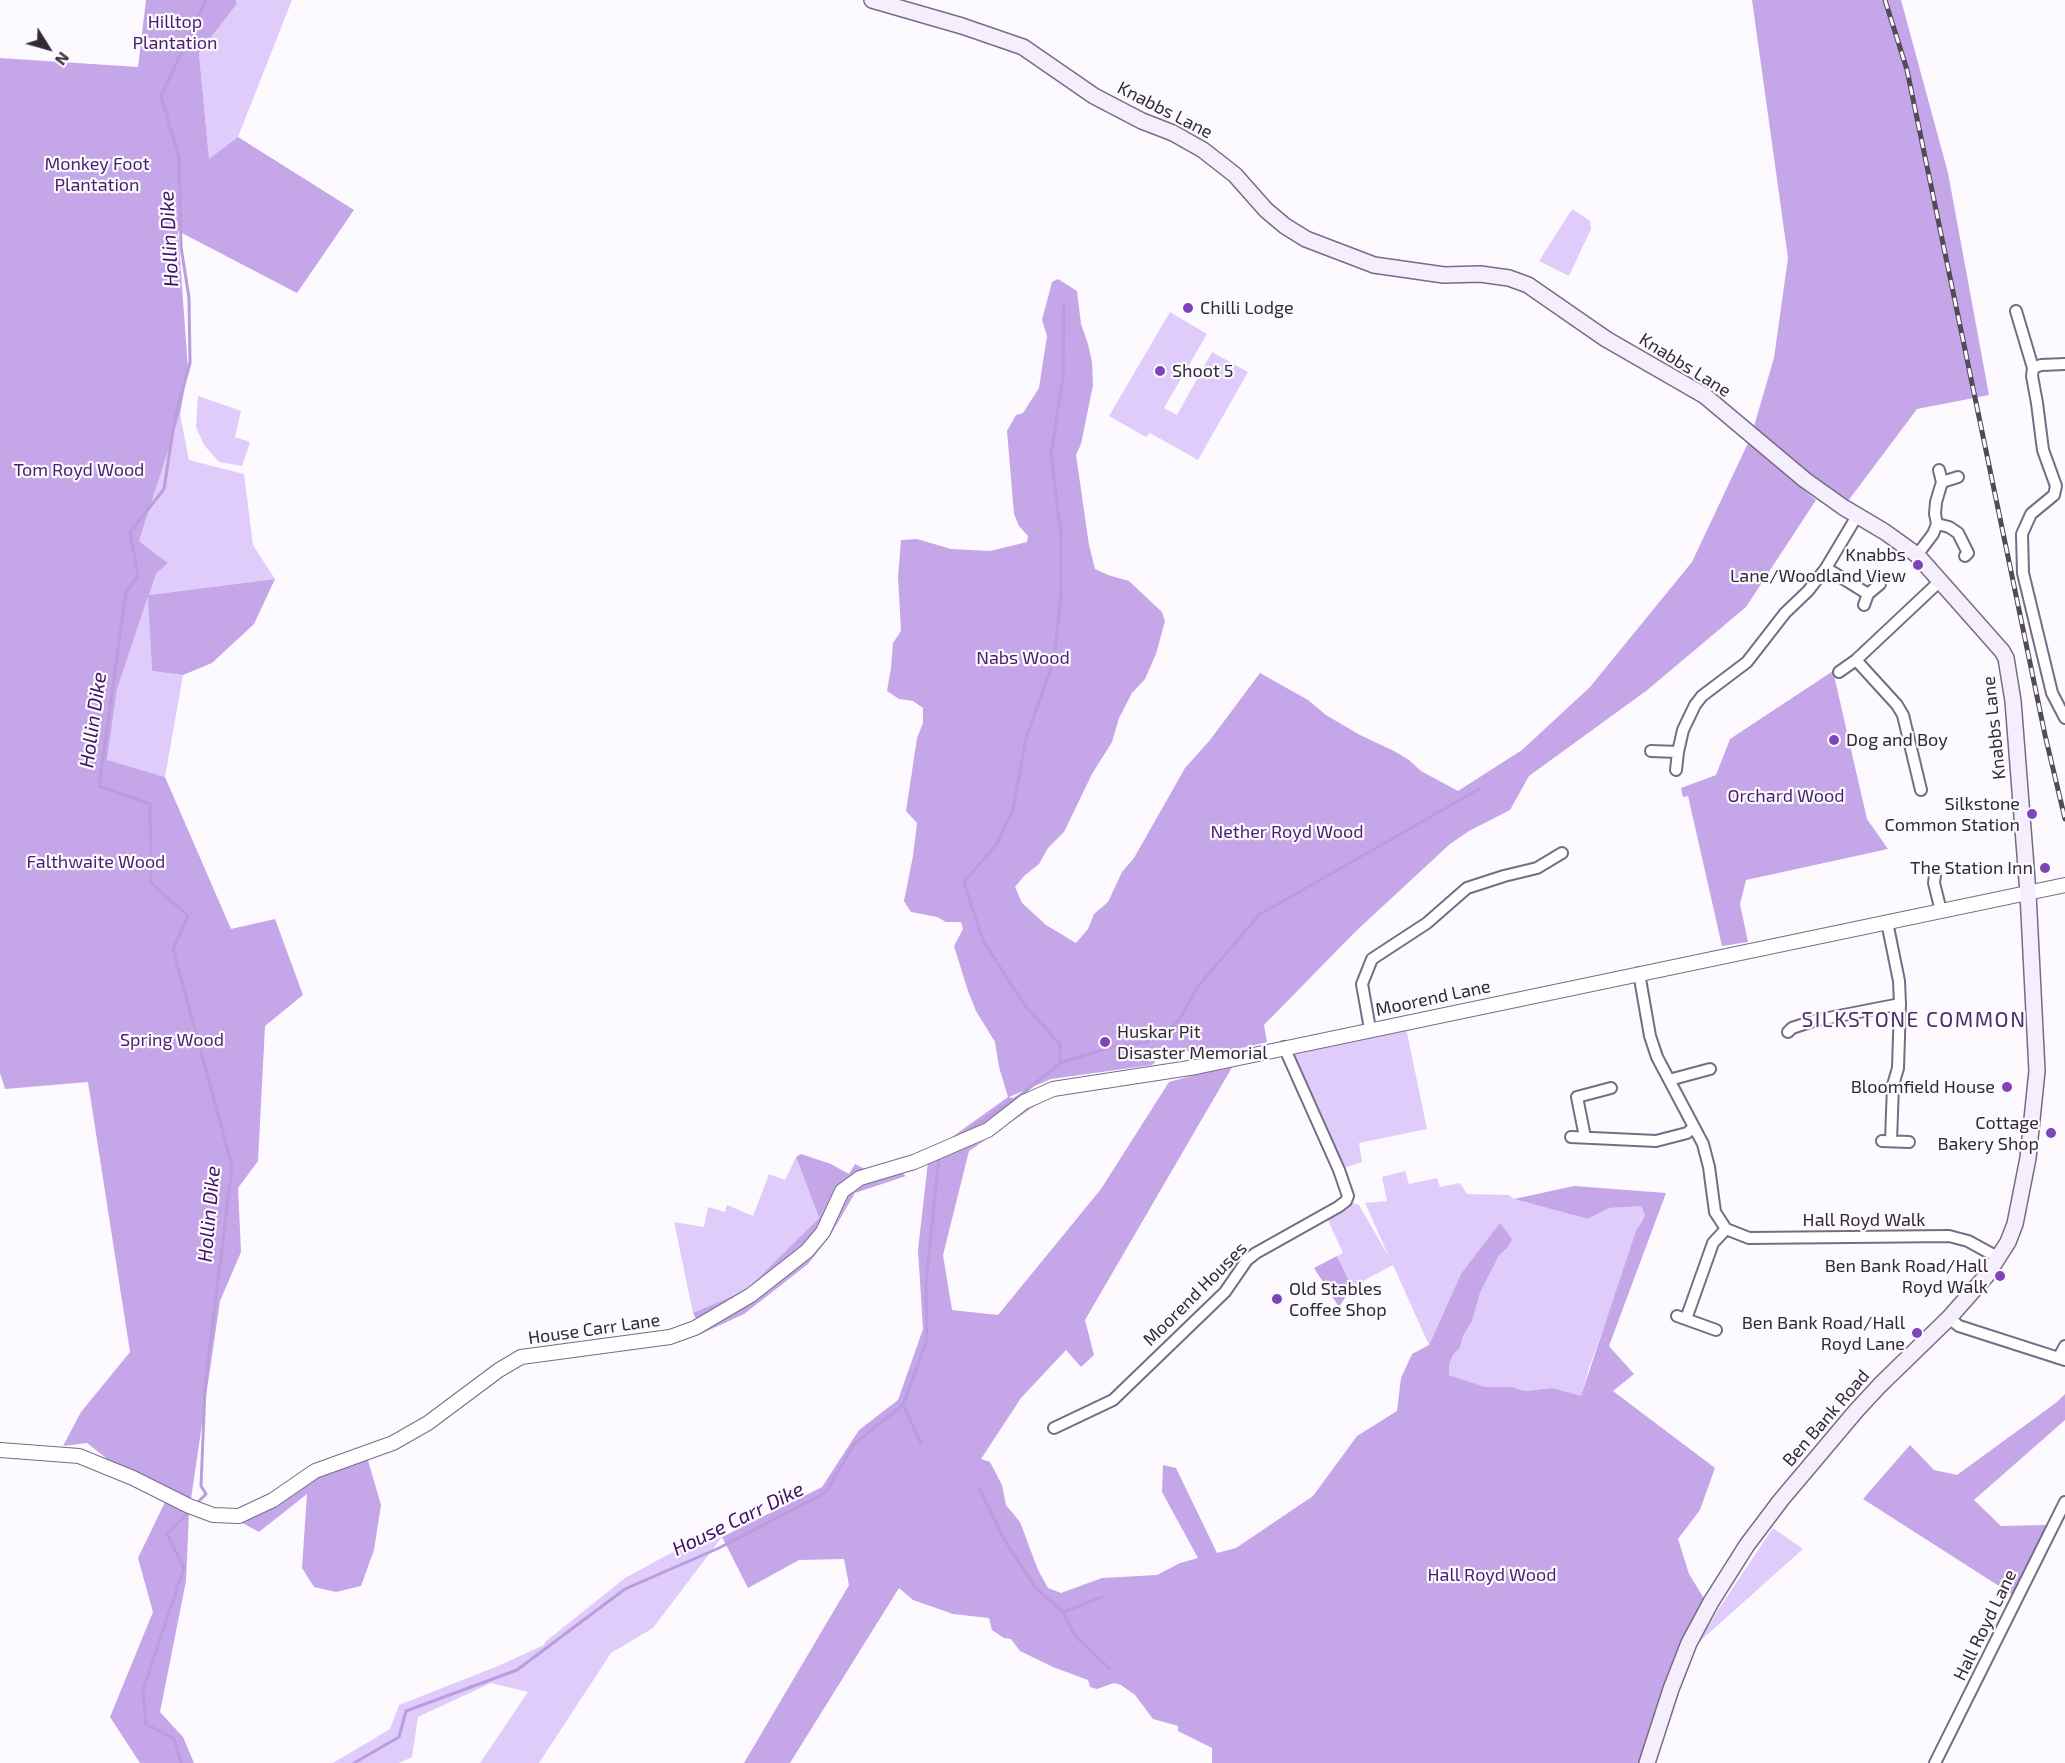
<!DOCTYPE html>
<html>
<head>
<meta charset="utf-8">
<style>
  body { margin:0 }
  #map { position:relative; width:2065px; height:1763px; overflow:hidden; background:#fcf9ff; font-family:"Exo 2",sans-serif }
  canvas { display:block }
  .north { position:absolute; left:18px; top:18px; width:60px; height:60px; -webkit-text-stroke:4px #fcf9ff; paint-order:stroke; rotate:127deg; font-size:16px; font-weight:700; line-height:24px; text-align:center; color:#302b36 }
  .north::after { content:''; display:block; margin:auto; width:21px; height:27px; background:#302b36; clip-path:polygon(50% 0,100% 100%,50% 72%,0 100%) }
</style>
</head>
<body>
<div id="map">
<canvas width="2065" height="1763"></canvas>
<div class="north">N</div>
</div>
<script>
const g = document.querySelector('canvas').getContext('2d');
g.lineJoin = 'round';
function paint(path, color) { g.fillStyle = color; g.fill(path, 'evenodd'); }
const shape = rows => new Path2D(rows.map(r => 'M' + r).join(''));
function trace(path, color, width, dash) { g.strokeStyle = color; g.lineWidth = width; g.lineCap = dash ? 'butt' : 'round'; g.setLineDash(dash || []); g.stroke(path); }
function label(font, color, halo, rows, align = 'center') {
  g.font = font + ' "Exo 2",sans-serif'; g.lineWidth = 4.5; g.setLineDash([]); g.textBaseline = 'middle'; g.strokeStyle = halo; g.fillStyle = color; for (const [text, x, y, turn = 0] of rows) {
    g.save(); g.translate(x, y); g.rotate((+turn || 0) * Math.PI / 180); g.textAlign = isNaN(turn) ? turn : align; if (halo) g.strokeText(text, 0, 0); g.fillText(text, 0, 0); g.restore();
  }
}
const green = shape([
  [236,0,292,0,238,137,209,160,199,53,236,5],
  [1572,209,1590,221,1591,229,1569,276,1539,261],
  [1170,312,1207,334,1164,408,1177,415,1212,352,1248,372,1198,460,1150,433,1146,437,1109,416],
  [198,396,241,411,235,437,250,442,242,466,219,462,204,445,196,427],
  [180,414,189,460,244,474,253,545,275,579,149,595,152,671,183,675,165,777,107,761,117,690,156,574,168,563,139,541],
  [1406,1028,1427,1129,1359,1143,1362,1162,1341,1169,1292,1053],
  [796,1157,819,1218,746,1290,693,1313,674,1222,704,1227,708,1207,725,1212,727,1205,753,1216,769,1174,785,1180],
  [1405,1171,1409,1184,1437,1178,1440,1187,1460,1183,1467,1194,1509,1195,1514,1199,1588,1219,1609,1208,1641,1205,1645,1215,1640,1222,1625,1270,1589,1368,1581,1397,1552,1388,1525,1391,1512,1387,1485,1387,1449,1375,1449,1365,1453,1355,1460,1348,1463,1336,1472,1321,1480,1293,1499,1254,1507,1248,1461,1274,1429,1345,1393,1265,1352,1287,1337,1256,1343,1253,1327,1218,1353,1203,1359,1205,1389,1257,1365,1203,1387,1201,1382,1177],
  [1773,1528,1803,1549,1699,1642,1720,1607],
  [722,1537,653,1628,611,1653,539,1763,480,1763,528,1692,491,1683,418,1717,412,1757,399,1763,333,1763,390,1729,399,1705,498,1666,544,1645,545,1642,625,1578,671,1553]
]);
const forest = shape([
  [146,0,236,0,236,5,199,53,209,159,238,137,354,210,297,293,178,231,188,369,180,414,139,541,168,563,156,574,149,595,275,579,254,624,212,663,183,675,152,671,148,597,117,690,107,760,165,777,231,929,275,919,303,995,265,1026,258,1161,238,1188,241,1252,220,1301,191,1499,115,1465,87,1443,63,1446,81,1412,130,1352,88,1082,5,1089,0,1073,0,58,138,67],
  [1752,0,1901,0,1948,173,1989,395,1917,409,1848,501,1822,485,1754,426,1774,358,1788,258],
  [1058,279,1077,291,1081,324,1088,344,1092,362,1093,385,1081,444,1076,455,1089,545,1095,569,1108,575,1129,581,1162,612,1165,621,1156,654,1145,679,1132,693,1119,718,1112,742,1092,774,1064,832,1048,848,1039,864,1024,876,1015,887,1022,903,1046,925,1076,943,1088,929,1094,914,1108,902,1122,872,1134,858,1185,768,1210,740,1260,673,1308,700,1326,715,1360,735,1394,751,1409,760,1421,771,1458,791,1522,750,1590,687,1692,562,1748,443,1816,500,1746,607,1646,691,1529,776,1510,810,1469,831,1450,844,1355,932,1264,1025,1267,1042,1210,1056,1202,1048,1160,1057,1152,1065,1051,1079,1009,1097,1036,1105,969,1151,943,1255,952,1310,998,1315,1101,1189,1169,1082,1234,1064,1085,1320,1094,1355,1081,1367,1066,1350,1021,1398,981,1459,990,1462,1002,1485,1006,1505,1020,1522,1038,1570,1048,1588,1061,1593,1102,1578,1157,1575,1180,1563,1198,1558,1162,1492,1163,1465,1176,1468,1217,1553,1236,1548,1313,1496,1357,1436,1397,1411,1401,1378,1412,1354,1429,1345,1461,1274,1500,1223,1512,1239,1507,1248,1499,1255,1480,1293,1472,1321,1463,1336,1460,1348,1453,1355,1449,1365,1449,1375,1485,1387,1512,1387,1525,1391,1552,1388,1581,1396,1636,1231,1645,1215,1641,1206,1609,1208,1588,1219,1514,1199,1574,1186,1666,1193,1609,1346,1634,1374,1613,1391,1715,1468,1700,1510,1678,1539,1689,1574,1705,1600,1641,1763,1212,1763,1212,1748,1178,1731,1178,1726,1153,1719,1135,1695,1121,1685,1114,1683,1097,1689,1090,1687,1088,1680,1053,1667,1020,1651,1011,1639,1004,1638,992,1630,989,1618,953,1614,913,1600,899,1588,790,1763,744,1763,849,1585,844,1559,799,1560,748,1588,722,1537,822,1487,859,1430,898,1400,923,1329,918,1250,928,1162,952,1137,1008,1097,999,1067,995,1042,976,1011,968,991,954,946,963,929,961,922,946,922,937,917,911,912,904,901,913,856,917,823,906,811,917,738,923,723,923,708,913,701,899,699,887,691,891,668,893,643,901,631,898,577,901,540,917,539,951,549,990,551,1027,542,1028,536,1019,526,1014,514,1007,431,1016,415,1023,413,1039,388,1047,336,1042,320,1052,282],
  [1833,671,1867,819,1888,849,1746,880,1740,904,1748,942,1722,946,1688,796,1683,797,1681,788,1716,775,1730,739],
  [801,1154,831,1164,849,1174,855,1164,865,1169,890,1163,906,1176,855,1193,830,1236,808,1264,744,1314,703,1333,693,1313,746,1290,819,1218,796,1157],
  [1337,1256,1352,1287,1339,1307,1314,1268],
  [2065,1394,2065,1420,1974,1500,2001,1526,2047,1525,2013,1595,1863,1499,1910,1445,1934,1470,1957,1475,2057,1402],
  [367,1457,381,1505,374,1550,361,1586,336,1592,314,1587,302,1568,307,1494,259,1532,239,1521,317,1474],
  [166,1500,189,1513,186,1581,160,1712,183,1737,194,1763,140,1763,110,1717,153,1612,138,1558]
]);
const stream = shape([
  [1060,1063,1060,1044,1027,1008,983,941,964,882,997,844,1013,809,1026,738,1054,660,1061,596,1061,535,1051,455,1063,376,1064,304],
  [961,1135,1022,1094,1060,1063,1111,1047,1147,1042,1160,1031,1173,1026,1180,1018,1199,985,1259,915,1479,789],
  [903,1405,921,1443],
  [979,1488,1004,1539,1035,1587,1063,1612,1075,1636,1110,1669],
  [196,1504,206,1494,201,1486,205,1387,232,1166,173,949,188,916,151,883,150,804,99,786,126,592,138,576,130,532,164,489,175,417,190,363,189,298,181,247,179,158,161,96,206,0],
  [1063,1612,1102,1597],
  [181,1763,174,1739,146,1724,143,1690,184,1568,167,1534,190,1511],
  [354,1763,399,1737,406,1711,517,1670,625,1589,719,1548,825,1493,855,1443,903,1405,927,1340,926,1282,939,1157]
]);
const minor = shape([
  [2016,311,2033,368,2032,376,2037,403,2043,450,2056,486,2054,495,2031,514,2022,534,2023,573,2052,693,2065,718],
  [2033,368,2041,365,2065,364],
  [1942,482,1958,477],
  [1937,524,1949,527,1958,533,1968,553,1965,556],
  [1917,555,1933,534,1937,524,1935,514,1936,502,1942,482,1939,470],
  [1826,568,1868,594],
  [1864,605,1868,594,1880,584],
  [1856,660,1897,705,1903,715,1921,790],
  [1839,672,1856,660,1940,581],
  [1651,751,1678,752,1683,730,1695,705,1702,696,1747,662,1785,613,1808,591,1826,568,1857,516],
  [1676,770,1678,752],
  [1935,875,1934,883,1941,911],
  [1887,922,1899,981,1900,1004,1898,1068,1893,1085,1891,1141],
  [1639,973,1650,1036,1657,1057,1703,1144,1709,1167,1715,1212,1726,1229,1749,1238,1949,1236,1968,1241,1999,1258],
  [1370,1029,1362,984,1372,959,1427,923,1467,888,1504,876,1537,868,1562,853],
  [1788,1032,1792,1028,1813,1021,1900,1004],
  [1669,1080,1710,1069],
  [1571,1137,1656,1141,1687,1133,1694,1127],
  [1585,1137,1577,1097,1611,1088],
  [1882,1141,1909,1142],
  [1677,1316,1716,1330],
  [1949,1318,1959,1326,2065,1360],
  [1686,1319,1713,1243,1726,1229],
  [2059,1357,2065,1346],
  [1054,1428,1113,1400,1225,1292,1247,1260,1256,1253,1338,1207,1346,1201,1348,1196,1339,1170,1284,1047],
  [1935,1763,2065,1502]
]);
const tertiary = shape([
  [0,1450,79,1456,133,1478,189,1506,213,1515,239,1516,273,1500,315,1471,393,1443,428,1423,499,1370,521,1357,670,1337,695,1328,751,1295,807,1251,823,1232,842,1191,860,1178,914,1162,988,1130,1024,1102,1053,1089,1196,1067,2065,885]
]);
const secondary = shape([
  [872,0,962,26,1023,47,1094,96,1142,121,1173,133,1203,150,1235,175,1266,210,1285,226,1306,239,1374,265,1444,275,1480,274,1509,278,1528,285,1606,339,1705,396,1805,480,1843,507,1885,532,1917,555,2002,651,2006,658,2013,701,2028,893,2037,1071,2028,1158,2015,1224,2008,1242,1987,1275,1949,1318,1880,1385,1856,1411,1781,1500,1747,1545,1711,1602,1689,1643,1671,1689,1647,1763]
]);
const rail = shape([
  [1885,0,1907,70,2045,735,2065,819]
]);
const markers = [
  [1188,308,6,"#8143b9"],
  [1160,371,6,"#8143b9"],
  [1918,565,6,"#8143b9"],
  [1834,740,6,"#8143b9"],
  [2032,814,6,"#8143b9"],
  [2045,868,6,"#8143b9"],
  [1105,1042,6,"#8143b9"],
  [2007,1087,6,"#8143b9"],
  [2051,1133,6,"#8143b9"],
  [2000,1276,6,"#8143b9"],
  [1277,1299,6,"#8143b9"],
  [1917,1333,6,"#8143b9"]
];
const parkNames = [
  ["Hilltop",175,22],
  ["Plantation",175,43],
  ["Monkey Foot",97,164],
  ["Plantation",97,185],
  ["Tom Royd Wood",79,470],
  ["Nabs Wood",1023,658],
  ["Orchard Wood",1786,796],
  ["Nether Royd Wood",1287,832],
  ["Falthwaite Wood",96,862],
  ["Spring Wood",172,1040],
  ["Hall Royd Wood",1492,1575]
];
const streetNames = [
  ["Knabbs Lane",1165,110,27],
  ["Knabbs Lane",1685,365,32],
  ["Knabbs Lane",1994,728,-96],
  ["Moorend Lane",1433,998,-12],
  ["Hall Royd Walk",1864,1220],
  ["Moorend Houses",1195,1294,-45],
  ["House Carr Lane",594,1329,-8],
  ["Ben Bank Road",1826,1418,-49],
  ["Hall Royd Lane",1985,1625,-64]
];
const poiNames = [
  ["Chilli Lodge",1200,308,"left"],
  ["Shoot 5",1172,371,"left"],
  ["Knabbs",1906,555],
  ["Lane/Woodland View",1906,576],
  ["Dog and Boy",1846,740,"left"],
  ["Silkstone",2020,804],
  ["Common Station",2020,825],
  ["The Station Inn",2033,868],
  ["Huskar Pit",1117,1032,"left"],
  ["Disaster Memorial",1117,1053,"left"],
  ["Bloomfield House",1995,1087],
  ["Cottage",2039,1123],
  ["Bakery Shop",2039,1144],
  ["Ben Bank Road/Hall",1988,1266],
  ["Royd Walk",1988,1287],
  ["Old Stables",1289,1289,"left"],
  ["Coffee Shop",1289,1310,"left"],
  ["Ben Bank Road/Hall",1905,1323],
  ["Royd Lane",1905,1344]
];
const waterNames = [
  ["Hollin Dike",169,239,-93],
  ["Hollin Dike",93,720,-82],
  ["Hollin Dike",209,1214,-85],
  ["House Carr Dike",738,1519,-26]
];
const quarterNames = [
  ["SILKSTONE COMMON",1914,1020]
];
paint(green, '#e0ccfa');
paint(forest, '#c5a6e9');
trace(stream, '#bb9cde', 3);
trace(minor, '#776c86', 14);
trace(tertiary, '#776c86', 16);
trace(secondary, '#776c86', 18);
trace(minor, '#fff', 10);
trace(tertiary, '#fff', 14);
trace(secondary, '#f4eefd', 15);
trace(rail, '#504b55', 5);
trace(rail, '#fcf9ff', 3, [9]);
for (const [x, y, r, color] of markers) { const dot = new Path2D(); dot.arc(x, y, r, 0, 2 * Math.PI); g.fillStyle = color; g.fill(dot); trace(dot, '#fcf9ff', 2); }
label('18px', '#481f6c', '#fcf9ff', parkNames);
label('18px', '#302b36', '#fcf9ff', streetNames);
label('18px', '#302b36', '#fcf9ff', poiNames, 'right');
label('italic 20px', '#3f1361', '#fcf9ff', waterNames);
g.letterSpacing = '1.5px';
label('21px', '#4b2e68', '#fcf9ff', quarterNames);
g.letterSpacing = '0px';
</script>
</body>
</html>
